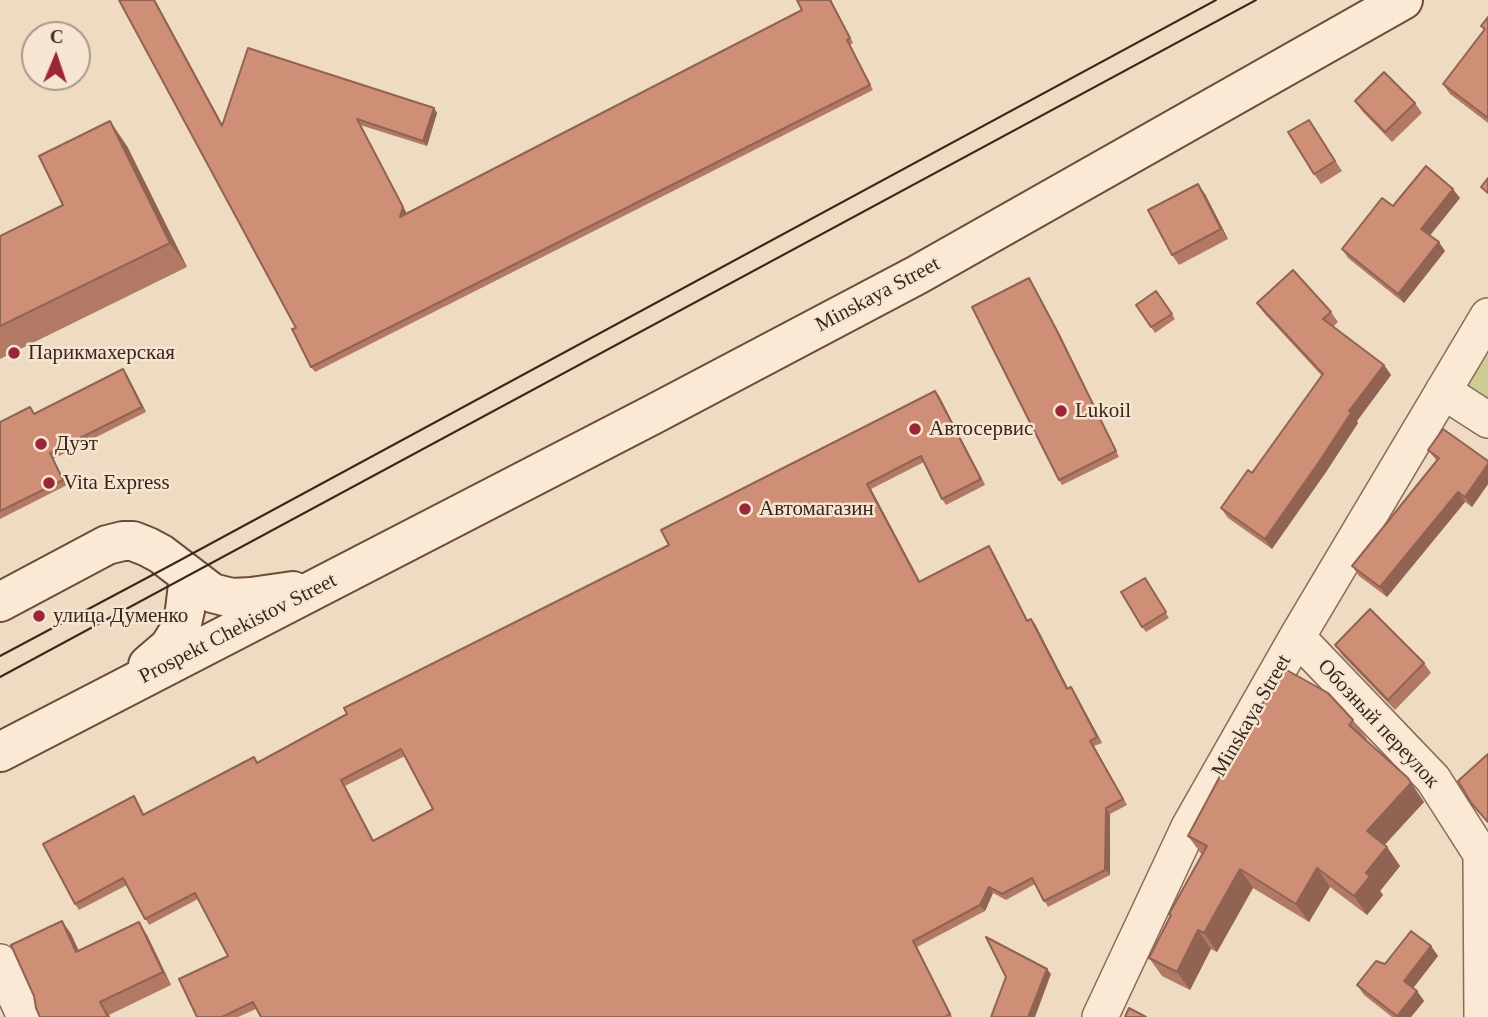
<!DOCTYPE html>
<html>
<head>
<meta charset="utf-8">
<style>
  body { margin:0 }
  #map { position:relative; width:1488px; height:1017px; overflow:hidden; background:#efdbc1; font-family:Georgia,serif }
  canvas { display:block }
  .north { position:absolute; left:21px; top:21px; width:70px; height:70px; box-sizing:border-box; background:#f6e6d1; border:2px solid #aa9989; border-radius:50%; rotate:2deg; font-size:19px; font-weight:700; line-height:28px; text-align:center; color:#39261d }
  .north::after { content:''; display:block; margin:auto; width:24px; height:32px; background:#9a2637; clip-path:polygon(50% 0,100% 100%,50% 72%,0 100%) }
</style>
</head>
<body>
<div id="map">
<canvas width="1488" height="1017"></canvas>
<div class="north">С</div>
</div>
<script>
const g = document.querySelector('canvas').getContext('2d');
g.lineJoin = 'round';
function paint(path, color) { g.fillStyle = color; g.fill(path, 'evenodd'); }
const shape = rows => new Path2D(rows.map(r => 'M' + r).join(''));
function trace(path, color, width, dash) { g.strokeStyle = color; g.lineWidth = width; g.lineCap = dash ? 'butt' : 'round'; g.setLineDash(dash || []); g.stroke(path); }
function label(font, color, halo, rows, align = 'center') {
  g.font = font + ' Georgia,serif'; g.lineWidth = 5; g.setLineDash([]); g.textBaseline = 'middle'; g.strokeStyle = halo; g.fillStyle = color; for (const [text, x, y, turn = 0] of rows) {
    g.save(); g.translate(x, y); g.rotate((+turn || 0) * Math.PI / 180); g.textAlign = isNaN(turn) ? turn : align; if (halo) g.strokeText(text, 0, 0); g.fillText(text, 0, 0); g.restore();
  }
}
const green = shape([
  [1488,354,1488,401,1467,386]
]);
const minor = shape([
  [1443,391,1488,420],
  [1297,637,1433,779,1481,854,1482,1017],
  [0,962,25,1017],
  [1100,1017,1189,827,1297,637,1488,316]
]);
const secondary = shape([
  [0,602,107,545,123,541,133,541,148,547,161,554,212,593,232,598,251,597,293,591],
  [148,665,169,647,181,628,185,610,189,576],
  [0,752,652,415,917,275,1403,0]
]);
const tram = shape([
  [0,656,173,564,1216,0],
  [0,677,1256,0]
]);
const wall = shape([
  [831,0,853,43,850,45,873,90,315,372,311,367,296,328,222,125,434,108,437,113,427,146,360,125,406,212,406,214],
  [1488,17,1488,123,1450,94,1443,84,1484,30,1481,26],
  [1355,101,1415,103,1422,113,1392,142,1362,111],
  [1309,120,1342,171,1321,184,1314,174],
  [127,146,187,267,0,359,0,236,63,205],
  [1205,194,1228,239,1179,265,1172,255],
  [1460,198,1430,235,1445,251,1404,303,1348,258,1342,249,1393,206],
  [1029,278,1060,335,1119,457,1062,485,1059,480],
  [1156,291,1175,319,1155,333,1136,305],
  [1257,303,1331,312,1338,322,1333,327,1384,365,1391,375,1357,421,1358,423,1326,472,1272,549,1228,518,1221,508,1252,473,1322,376,1264,313],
  [127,375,146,412,53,459,67,485,0,519,0,422,35,414],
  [935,391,939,396,985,485,946,505,942,499,924,462,871,489,920,581,993,552,1027,620,1035,624,1068,688,1075,693,1102,743,1094,746,1127,805,1110,814,1110,875,1048,907,1035,884,1006,900,993,893,985,911,917,947,952,1017,261,1017,256,1009,238,1017,197,1017,228,956,198,899,149,925,127,885,79,910,75,904,138,802,144,814,258,762,669,545],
  [405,756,433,809,374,841,345,786],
  [1428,450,1488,461,1488,484,1472,507,1465,502,1387,597,1359,576,1352,566,1437,461],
  [1145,578,1169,618,1146,632,1142,627],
  [1335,645,1424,663,1431,673,1395,710,1342,655],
  [1353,720,1367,739,1366,740,1424,802,1384,845,1387,847,1400,866,1380,891,1383,895,1367,915,1330,887,1309,922,1253,888,1217,952,1211,949,1190,990,1162,976,1149,958,1170,916,1169,914,1202,855,1188,836,1235,751],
  [62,921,71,934,79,951,147,935,171,985,109,1015,110,1017,40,1017],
  [1431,946,1438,956,1413,988,1417,991,1424,1001,1411,1017,1392,1017,1364,995,1357,985,1385,964]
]);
const shadedWall = shape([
  [154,0,155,0,226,131,222,126],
  [830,0,831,0,853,43,850,38],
  [434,108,437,113,427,146,423,141],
  [357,119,406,212,403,222],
  [110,121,127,146,187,267,170,243],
  [1198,184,1205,194,1228,239,1221,229],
  [1453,189,1460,198,1428,238,1421,229],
  [1439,242,1445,251,1404,303,1398,294],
  [1029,278,1060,335,1119,457,1116,451],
  [1384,365,1391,375,1357,421,1358,423,1326,472,1272,549,1265,539,1349,411],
  [123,369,127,375,146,412,142,407],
  [935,391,939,396,985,485,981,479],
  [1488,464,1488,484,1472,507,1465,497],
  [867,484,871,489,923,588,919,582],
  [1458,492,1465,502,1387,597,1380,587],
  [989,546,993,552,1031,627,1027,621],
  [1031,619,1035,624,1071,694,1067,689],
  [1071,687,1075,693,1102,743,1097,737],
  [1090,741,1094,746,1127,805,1123,799],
  [1408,778,1424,802,1380,850,1367,831],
  [341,780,345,786,377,847,373,841],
  [1106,808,1110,814,1110,875,1105,870],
  [1387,847,1400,866,1380,891,1383,895,1367,915,1354,896,1366,873],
  [1317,868,1330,887,1309,922,1296,904],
  [1240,869,1253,888,1217,952,1204,933],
  [989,887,993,893,985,911,980,905],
  [62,921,71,934,85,965,76,952],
  [139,922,147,935,171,985,163,972],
  [1198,930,1211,949,1190,990,1177,972],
  [913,941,917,947,952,1017,950,1014],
  [1431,946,1438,956,1411,991,1404,981],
  [1047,969,1051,974,1035,1017,1028,1017],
  [1417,991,1424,1001,1411,1017,1397,1017,1397,1016],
  [100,1002,109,1015,110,1017,108,1017]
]);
const building = shape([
  [119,0,154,0,222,126,248,48,434,108,423,141,357,119,403,207,400,217,802,10,797,0,830,0,850,38,847,40,870,85,311,367,292,329,296,328,119,0],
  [1488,17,1488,118,1443,84,1485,29,1481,26,1488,17],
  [1384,72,1415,103,1385,132,1355,101,1384,72],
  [1309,120,1335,161,1314,174,1288,132,1309,120],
  [110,121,170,243,0,326,0,236,63,205,39,156,110,121],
  [1426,166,1453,189,1421,229,1439,242,1398,294,1342,249,1382,198,1393,206,1426,166],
  [1488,178,1488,193,1481,187,1488,178],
  [1198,184,1221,229,1172,255,1148,210,1198,184],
  [1293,270,1331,312,1323,319,1384,365,1349,411,1351,413,1319,462,1265,539,1221,508,1248,470,1252,473,1323,374,1257,303,1293,270],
  [1029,278,1056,329,1116,451,1059,480,972,307,1029,278],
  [1156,291,1172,314,1151,327,1136,305,1156,291],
  [123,369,142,407,50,453,63,480,0,511,0,422,30,407,34,414,123,369],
  [935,391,981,479,942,499,921,456,867,484,919,582,989,546,1027,621,1031,619,1067,689,1071,687,1097,737,1090,741,1123,799,1106,808,1105,870,1044,901,1032,878,1002,894,989,887,980,905,913,941,950,1014,945,1017,261,1017,253,1002,222,1017,197,1017,179,979,228,956,195,893,145,919,123,878,75,904,43,844,134,796,143,815,254,757,257,763,347,714,344,708,669,545,661,530,935,391],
  [401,749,433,809,373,841,341,780,401,749],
  [1443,429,1488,461,1488,464,1465,497,1458,492,1380,587,1352,566,1439,458,1428,450,1443,429],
  [1145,578,1166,612,1142,627,1121,592,1145,578],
  [1370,609,1424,663,1388,700,1335,645,1370,609],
  [1283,668,1328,693,1353,720,1349,725,1408,778,1411,783,1367,831,1387,847,1366,873,1370,876,1354,896,1317,868,1296,904,1240,869,1204,933,1198,930,1177,972,1149,958,1171,915,1169,914,1207,846,1188,836,1234,750,1235,751,1283,668],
  [1488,754,1488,822,1472,804,1458,781,1488,754],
  [62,921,76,952,139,922,163,972,100,1002,108,1017,40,1017,36,1008,34,996,11,945,62,921],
  [1411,931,1431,946,1404,981,1417,991,1397,1016,1357,985,1376,961,1385,964,1411,931],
  [986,937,1047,969,1028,1017,991,1017,1006,977,986,937],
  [1129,1008,1146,1017,1125,1017,1129,1008]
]);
const markers = [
  [14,353,7,"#9a2637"],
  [1061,411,7,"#9a2637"],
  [915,429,7,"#9a2637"],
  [41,444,7,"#9a2637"],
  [49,483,7,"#9a2637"],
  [745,509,7,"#9a2637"],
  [39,616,7,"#9a2637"]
];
const streetNames = [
  ["Minskaya Street",878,295,-28],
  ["Prospekt Chekistov Street",238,629,-27],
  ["Minskaya Street",1252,716,-60],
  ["Обозный переулок",1378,724,47]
];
const poiNames = [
  ["Парикмахерская",28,353],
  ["Lukoil",1075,411],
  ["Автосервис",929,429],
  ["Дуэт",55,444],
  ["Vita Express",63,483],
  ["Автомагазин",759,509],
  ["улица Думенко",53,616]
];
paint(green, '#cecc95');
trace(minor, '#896b58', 38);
trace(secondary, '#6b4c3b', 42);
trace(minor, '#fae9d5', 35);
trace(secondary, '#fae9d5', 38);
trace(tram, '#39261d', 2);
paint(wall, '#b27a65');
paint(shadedWall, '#916353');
paint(building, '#cf8e76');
trace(building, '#916353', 2);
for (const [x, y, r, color] of markers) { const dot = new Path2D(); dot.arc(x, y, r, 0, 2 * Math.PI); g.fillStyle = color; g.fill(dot); trace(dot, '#f6e6d1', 2.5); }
label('21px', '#39261d', '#f6e6d1', streetNames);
label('21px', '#39261d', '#f6e6d1', poiNames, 'left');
</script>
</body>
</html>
